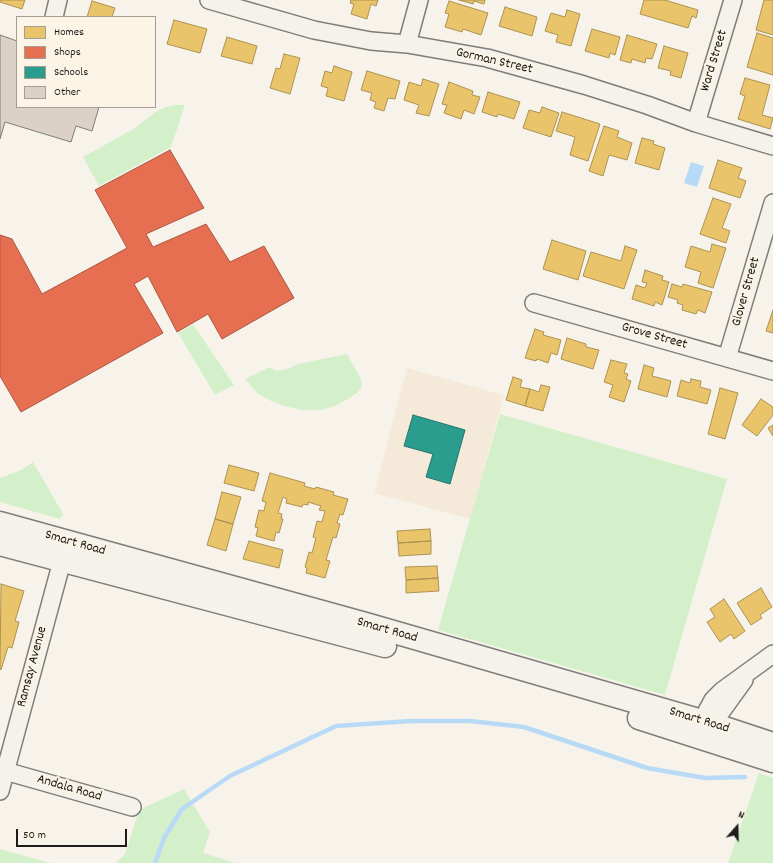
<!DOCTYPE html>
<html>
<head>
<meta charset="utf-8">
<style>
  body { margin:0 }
  #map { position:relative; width:773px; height:863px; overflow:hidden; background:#f7f3ea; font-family:Dekko,sans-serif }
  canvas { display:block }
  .legend { position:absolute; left:16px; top:16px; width:140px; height:92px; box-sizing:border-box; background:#fcf5e5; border:1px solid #a29e95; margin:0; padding:5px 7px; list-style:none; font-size:12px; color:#1c1c1c }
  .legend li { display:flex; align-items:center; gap:8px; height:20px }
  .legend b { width:20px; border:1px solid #a29e95 }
  .north { position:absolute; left:717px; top:807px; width:40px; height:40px; -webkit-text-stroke:3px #fcf5e5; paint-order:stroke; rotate:20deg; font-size:11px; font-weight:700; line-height:16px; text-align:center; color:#1c1c1c }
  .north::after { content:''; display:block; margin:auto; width:14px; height:18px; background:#1c1c1c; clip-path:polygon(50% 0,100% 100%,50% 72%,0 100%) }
  .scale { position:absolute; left:16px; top:829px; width:111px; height:18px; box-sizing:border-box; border:2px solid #1c1c1c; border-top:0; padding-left:5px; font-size:12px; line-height:14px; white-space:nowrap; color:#1c1c1c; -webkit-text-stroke:3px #fcf5e5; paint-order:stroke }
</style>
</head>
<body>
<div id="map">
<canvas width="773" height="863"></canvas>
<ul class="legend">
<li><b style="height:11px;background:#e9c46a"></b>Homes</li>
<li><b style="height:11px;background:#e76f51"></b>Shops</li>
<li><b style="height:11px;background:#2a9d8f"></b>Schools</li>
<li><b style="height:11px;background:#dcd1c7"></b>Other</li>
</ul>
<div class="north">N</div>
<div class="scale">50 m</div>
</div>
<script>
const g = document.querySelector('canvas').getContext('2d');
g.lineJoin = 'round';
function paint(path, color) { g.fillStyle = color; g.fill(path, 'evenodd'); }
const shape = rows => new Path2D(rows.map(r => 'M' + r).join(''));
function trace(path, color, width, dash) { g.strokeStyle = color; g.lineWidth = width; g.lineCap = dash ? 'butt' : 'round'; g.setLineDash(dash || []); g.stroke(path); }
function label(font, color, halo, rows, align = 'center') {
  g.font = font + ' Dekko,sans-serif'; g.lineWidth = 4; g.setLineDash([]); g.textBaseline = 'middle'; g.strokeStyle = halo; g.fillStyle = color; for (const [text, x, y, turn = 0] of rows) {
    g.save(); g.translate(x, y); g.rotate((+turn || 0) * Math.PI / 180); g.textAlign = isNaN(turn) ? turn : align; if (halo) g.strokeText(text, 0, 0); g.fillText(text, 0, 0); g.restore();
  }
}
const built = shape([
  [407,368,504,395,470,519,374,493]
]);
const green = shape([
  [175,105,185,105,171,147,99,186,83,157,135,128,157,111,166,107],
  [193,324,234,385,215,395,178,333],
  [347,354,361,379,362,386,358,392,348,399,335,406,321,410,302,410,284,406,269,400,257,393,245,379,269,367,277,371,287,369,298,364],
  [500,414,727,479,665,695,438,630],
  [33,462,62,512,63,515,60,519,0,502,0,478,21,470],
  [759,773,773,778,773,863,728,863],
  [184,789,210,832,203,853,235,863,116,863,125,854,139,810],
  [0,849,50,863,0,863]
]);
const water = shape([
  [691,162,704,166,697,187,684,183]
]);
const homes = shape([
  [0,0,25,0,22,9,0,2,0,0],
  [351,0,378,0,376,6,371,4,367,19,351,14,354,4,350,3,351,0],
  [459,0,485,0,484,4,474,1,473,4,459,0],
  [644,0,665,0,698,10,696,18,692,16,688,28,640,14,644,0],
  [764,0,773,0,773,35,756,30,764,0],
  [92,1,115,8,112,17,87,17,92,1],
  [449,1,488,13,481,35,463,29,462,32,445,27,449,14,445,13,449,1],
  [505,7,537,17,532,36,499,26,505,7],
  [567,10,580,14,571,46,556,42,558,35,545,31,551,13,565,17,567,10],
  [174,20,207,29,200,53,167,44,174,20],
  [592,29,620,37,615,55,610,53,609,58,585,51,592,29],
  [757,33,773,38,773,75,747,67,757,33],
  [627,35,657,44,652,59,646,58,645,63,632,59,631,63,620,60,627,35],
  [227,37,257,46,252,64,221,56,227,37],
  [664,46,688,53,681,78,670,75,671,71,658,68,664,46],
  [284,54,300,58,290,94,270,88,276,68,280,69,284,54],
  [334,66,352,72,344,101,326,96,328,88,321,86,325,71,332,73,334,66],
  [367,71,400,81,395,99,388,98,384,111,374,108,376,102,370,100,372,93,361,90,367,71],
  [745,78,770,85,762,115,773,118,770,129,738,119,745,96,740,94,745,78],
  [423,79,439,84,429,116,416,113,419,105,404,100,409,82,421,86,423,79],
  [449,82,473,91,472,95,480,97,474,114,464,110,461,119,444,113,447,105,442,104,449,82],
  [488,92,520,102,514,119,498,114,497,117,482,112,488,92],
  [542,107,559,113,551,137,523,128,529,110,540,113,542,107],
  [562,112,600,124,588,161,570,155,575,137,556,131,562,112],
  [604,126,619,131,617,137,632,143,627,160,609,155,603,176,589,171,604,126],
  [642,138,654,141,653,144,665,148,659,170,635,163,642,138],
  [718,160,742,168,738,178,746,181,740,198,709,188,718,160],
  [713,198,731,204,722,228,730,231,726,243,700,234,713,198],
  [552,240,586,251,578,280,543,269,552,240],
  [712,244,726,248,713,288,698,283,701,272,685,267,691,246,710,252,712,244],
  [625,246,637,250,624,289,583,276,591,252,621,261,625,246],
  [645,270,663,276,662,280,669,282,662,305,655,302,654,306,632,299,636,285,645,288,647,283,642,282,645,270],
  [672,284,682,287,683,284,712,292,705,313,698,310,696,314,682,310,683,305,677,303,678,300,668,297,672,284],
  [773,310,773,333,766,331,773,310],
  [535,329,544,332,543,335,561,340,557,355,551,353,548,363,537,359,536,361,525,358,535,329],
  [567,338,586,344,586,347,599,350,593,369,561,359,567,338],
  [611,360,627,364,624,373,628,374,626,379,631,381,624,402,609,397,613,385,604,382,611,360],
  [644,365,654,368,652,376,671,381,667,397,638,389,644,365],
  [513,377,522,380,520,387,530,389,525,406,506,400,513,377],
  [691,379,701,381,700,387,711,390,707,404,677,396,681,380,690,383,691,379],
  [541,385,550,387,543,411,525,406,530,389,539,392,541,385],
  [720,388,738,393,725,439,708,434,720,388],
  [761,399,773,407,773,415,757,436,742,425,761,399],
  [773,425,773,436,768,428,773,425],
  [229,465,259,473,254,491,224,483,229,465],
  [270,473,305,483,304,486,315,489,316,487,334,492,333,495,348,499,343,515,340,514,337,523,340,524,336,538,333,537,326,560,330,561,325,578,306,573,307,568,305,567,309,552,312,553,316,538,313,537,317,521,322,522,325,511,319,510,321,506,308,502,308,505,303,504,302,507,286,503,287,499,283,497,278,513,282,514,281,519,283,519,279,533,276,532,274,541,256,536,258,528,255,527,259,510,264,511,266,502,262,501,270,473],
  [222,492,241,497,233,524,215,519,222,492],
  [215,519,233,524,226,551,207,545,215,519],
  [430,529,431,541,398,543,397,531,430,529],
  [249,541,283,550,279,568,243,559,249,541],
  [431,541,431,554,399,556,398,543,431,541],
  [437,566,438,578,406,580,405,567,437,566],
  [438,578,439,591,406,593,406,580,438,578],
  [1,584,24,591,15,621,19,622,12,648,8,647,1,670,0,669,1,584],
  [761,588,772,607,760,615,762,618,751,625,737,603,761,588],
  [724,599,745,631,734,639,731,634,720,642,707,622,715,617,710,609,724,599]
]);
const shops = shape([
  [170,150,204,208,146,234,153,247,206,224,230,262,264,246,294,298,222,339,208,314,177,332,148,276,134,284,163,333,21,412,0,376,0,235,12,239,42,294,127,248,95,190,170,150]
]);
const schools = shape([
  [413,415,465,430,450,484,426,477,433,454,404,446,413,415]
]);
const stream = shape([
  [155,863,164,838,182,809,230,776,336,726,411,721,470,721,524,727,647,768,705,778,745,777]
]);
const building = shape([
  [0,35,17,41,17,107,99,107,92,131,76,126,71,142,5,122,0,139,0,35]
]);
const minor = shape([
  [209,0,314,30,371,41,407,44,487,58,584,85,647,105,696,123,773,146],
  [54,17,58,0],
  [407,44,419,0],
  [696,123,733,0],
  [534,303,773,371],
  [727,358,773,203],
  [709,723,718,716,744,680],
  [706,733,709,723,707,711,713,700,722,691,773,654],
  [5,771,132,807],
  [0,791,62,561,67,549]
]);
const secondary = shape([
  [0,523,366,624,709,723,773,744],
  [0,544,385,646],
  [639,718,773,761]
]);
const streetNames = [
  ["Ward Street",715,61,-73],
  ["Gorman Street",494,62,13],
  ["Glover Street",747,292,-74],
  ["Grove Street",654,337,16],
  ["Smart Road",75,544,16],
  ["Smart Road",387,631,16],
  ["Ramsay Avenue",33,667,-75],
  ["Smart Road",699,721,17],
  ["Andala Road",69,789,16]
];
paint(built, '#f5e9da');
paint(green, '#d4f0ca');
paint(water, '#b9daf6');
paint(homes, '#e9c46a');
trace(homes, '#ac9253', 1);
paint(shops, '#e76f51');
trace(shops, '#aa5641', 1);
paint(schools, '#2a9d8f');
trace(schools, '#26766c', 1);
trace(stream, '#b9daf6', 4.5);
paint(building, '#dcd1c7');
trace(building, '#7f7d79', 1);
trace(minor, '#7f7d79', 20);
trace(secondary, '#7f7d79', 25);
trace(minor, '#f5f2ec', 17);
trace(secondary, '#f5f2ec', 22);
label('14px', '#1c1c1c', '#fcf5e5', streetNames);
</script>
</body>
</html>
